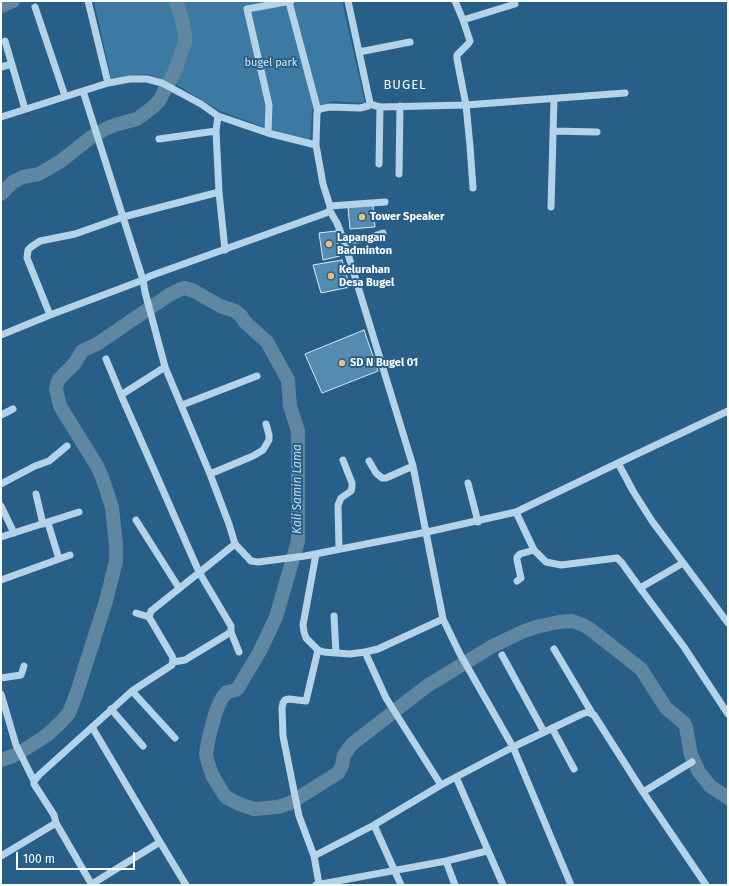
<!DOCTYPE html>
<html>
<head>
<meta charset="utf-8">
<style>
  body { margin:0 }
  #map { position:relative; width:729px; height:886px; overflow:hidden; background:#275f88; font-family:"Fira Sans",sans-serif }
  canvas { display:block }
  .frame { position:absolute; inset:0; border:2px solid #fff; pointer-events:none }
  .scale { position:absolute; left:16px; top:852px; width:119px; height:18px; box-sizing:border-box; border:2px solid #fff; border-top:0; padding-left:5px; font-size:12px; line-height:14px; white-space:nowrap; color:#fff; -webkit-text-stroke:3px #275f88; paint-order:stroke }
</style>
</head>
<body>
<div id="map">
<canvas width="729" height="886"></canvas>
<div class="frame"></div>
<div class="scale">100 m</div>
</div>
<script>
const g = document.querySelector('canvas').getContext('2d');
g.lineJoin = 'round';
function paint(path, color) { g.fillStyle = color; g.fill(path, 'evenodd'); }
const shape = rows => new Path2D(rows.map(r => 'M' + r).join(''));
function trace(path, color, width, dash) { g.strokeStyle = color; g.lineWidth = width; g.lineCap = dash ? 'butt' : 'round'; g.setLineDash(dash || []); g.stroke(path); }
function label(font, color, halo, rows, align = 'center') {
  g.font = font + ' "Fira Sans",sans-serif'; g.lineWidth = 4; g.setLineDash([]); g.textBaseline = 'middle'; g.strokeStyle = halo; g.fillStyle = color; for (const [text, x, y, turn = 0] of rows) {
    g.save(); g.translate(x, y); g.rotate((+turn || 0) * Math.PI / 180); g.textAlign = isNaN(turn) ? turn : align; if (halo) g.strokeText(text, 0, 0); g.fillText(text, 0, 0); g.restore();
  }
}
const green = shape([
  [94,1,342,1,365,103,333,101,312,110,310,141,264,127,220,111,176,84,148,74,111,78]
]);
const river = shape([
  [1,6,13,1],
  [1,194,13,182,23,177,39,174,61,161,90,138,105,129,115,125,137,119,153,107,159,101,176,69,185,42,185,34,181,16,176,1],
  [1,760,13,756,27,748,47,735,61,722,69,713,77,692,106,601,116,561,116,545,112,507,102,477,97,466,60,406,56,389,57,384,59,379,75,363,82,351,97,344,169,295,181,289,185,288,194,291,220,306,235,311,241,316,245,322,267,342,288,380,290,406,298,431,298,541,276,617,260,651,238,688,236,690,227,692,222,698,216,711,209,737,206,753,207,759,212,775,223,793,226,797,239,804,254,809,278,807,290,803,338,773,342,766,344,755,352,744,427,686,491,647,522,632,536,627,559,622,572,621,583,625,590,629,641,669,666,708,684,723,686,727,691,755,699,772,710,786,728,798]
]);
const building = shape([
  [373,205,375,227,350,229,348,207,373,205],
  [336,231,340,256,323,260,319,233,336,231],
  [342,260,350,287,321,293,313,265,342,260],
  [364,330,378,371,322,393,305,354,364,330]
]);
const minor = shape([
  [88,1,108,83],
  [455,1,463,20,470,41,468,44,457,55,457,59,466,105,470,146,473,188],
  [289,2,318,111],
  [35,7,65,96],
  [463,20,515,4],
  [5,41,25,109],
  [359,52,410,42],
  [1,67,12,64],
  [369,104,380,107,466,105,625,93],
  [218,116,216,131,219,192,225,250],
  [1,117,108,83,130,79,147,79,162,83,201,104,218,116,268,133,316,145],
  [553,131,597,132],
  [268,133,269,105,247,9,291,1],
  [159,139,216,131],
  [379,164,380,107],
  [399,174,400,106],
  [330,206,385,202],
  [551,207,554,99],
  [330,211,337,223,344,241,413,466,443,619,460,654,513,747,571,885],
  [344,241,365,239,383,233],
  [50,315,27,258,28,250,31,247,40,241,75,234,123,217,83,91],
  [1,335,50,315,143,280,123,217,219,192],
  [106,359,121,395],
  [165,367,121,395,199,572,231,626,231,632,239,652],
  [182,405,257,376],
  [1,415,13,409],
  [369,461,376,473,382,478,386,478,413,466],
  [618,463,633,491,652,521,728,623],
  [210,474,253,456,263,450,269,440,269,435,266,424],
  [468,483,478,522],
  [1,484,35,466,49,461,67,446],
  [36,494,43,524],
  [1,506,14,533],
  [516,512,534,550,546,562,561,565,617,558,622,563,640,588,683,563],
  [136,520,179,588],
  [48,523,59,559],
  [1,537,79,512],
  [235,544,251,561,258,562,305,556,427,532,516,512,618,463,728,411],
  [339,549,338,505,341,498,351,491,352,487,352,483,343,460],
  [316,554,303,625,304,632,306,638,318,650,324,652,336,653,350,654,365,652,378,649,443,619],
  [1,580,70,555],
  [517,581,521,578,517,560,517,557,520,554,534,550],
  [640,588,684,647,728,714],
  [136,613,149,617],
  [334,616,336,653],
  [554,649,592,713],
  [365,652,386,698,441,785],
  [502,655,544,732],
  [173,662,185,660,231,632],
  [1,678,21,675,24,666],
  [132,691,175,738],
  [1,694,16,745,34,781],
  [111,709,143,746],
  [552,728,574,769],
  [456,777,503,885],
  [643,792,692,762],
  [56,823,92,885],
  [374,825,401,885],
  [160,842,186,885],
  [1,856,56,823,54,815,34,784,34,781,39,775,132,691,172,665,173,659,172,656,149,617,151,611,235,544,229,524,210,474,165,367,145,292,143,280,150,276,326,213,330,211,330,206,323,184,316,145,317,112,320,109,330,107,360,108,368,106,370,103,348,1],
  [314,856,299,816,283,736,282,708,283,703,285,700,289,699,306,701,318,650],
  [446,861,455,885],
  [92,884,160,842,92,727],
  [319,884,314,856,374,825,441,785,513,747,582,714,588,712,594,715,643,792,706,885],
  [316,885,446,861,487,851]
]);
const markers = [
  [362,217,4,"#f1be79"],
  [329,244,4,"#f1be79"],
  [331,276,4,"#f1be79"],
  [342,363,4,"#f1be79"]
];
const parkNames = [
  ["bugel park",271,63]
];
const poiNames = [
  ["Tower Speaker",370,217],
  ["Lapangan",337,238],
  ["Badminton",337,251],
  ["Kelurahan",339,270],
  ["Desa Bugel",339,283],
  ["SD N Bugel 01",350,363]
];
const waterNames = [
  ["Kali Samin Lama",298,489,-90]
];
const quarterNames = [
  ["BUGEL",405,85]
];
paint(green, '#3c7aa4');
trace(river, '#6086a1', 14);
paint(building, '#548bb1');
trace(building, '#d7eaf7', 1);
trace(minor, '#b4d3e9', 7);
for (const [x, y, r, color] of markers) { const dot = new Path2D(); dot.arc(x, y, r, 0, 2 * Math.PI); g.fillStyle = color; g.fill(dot); trace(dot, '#275f88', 1.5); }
label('11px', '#d7eaf7', '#275f88', parkNames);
label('bold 11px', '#fff', '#275f88', poiNames, 'left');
label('italic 12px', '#bfdcf0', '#275f88', waterNames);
g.letterSpacing = '1px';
label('13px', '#fff', '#275f88', quarterNames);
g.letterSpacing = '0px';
</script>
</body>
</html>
